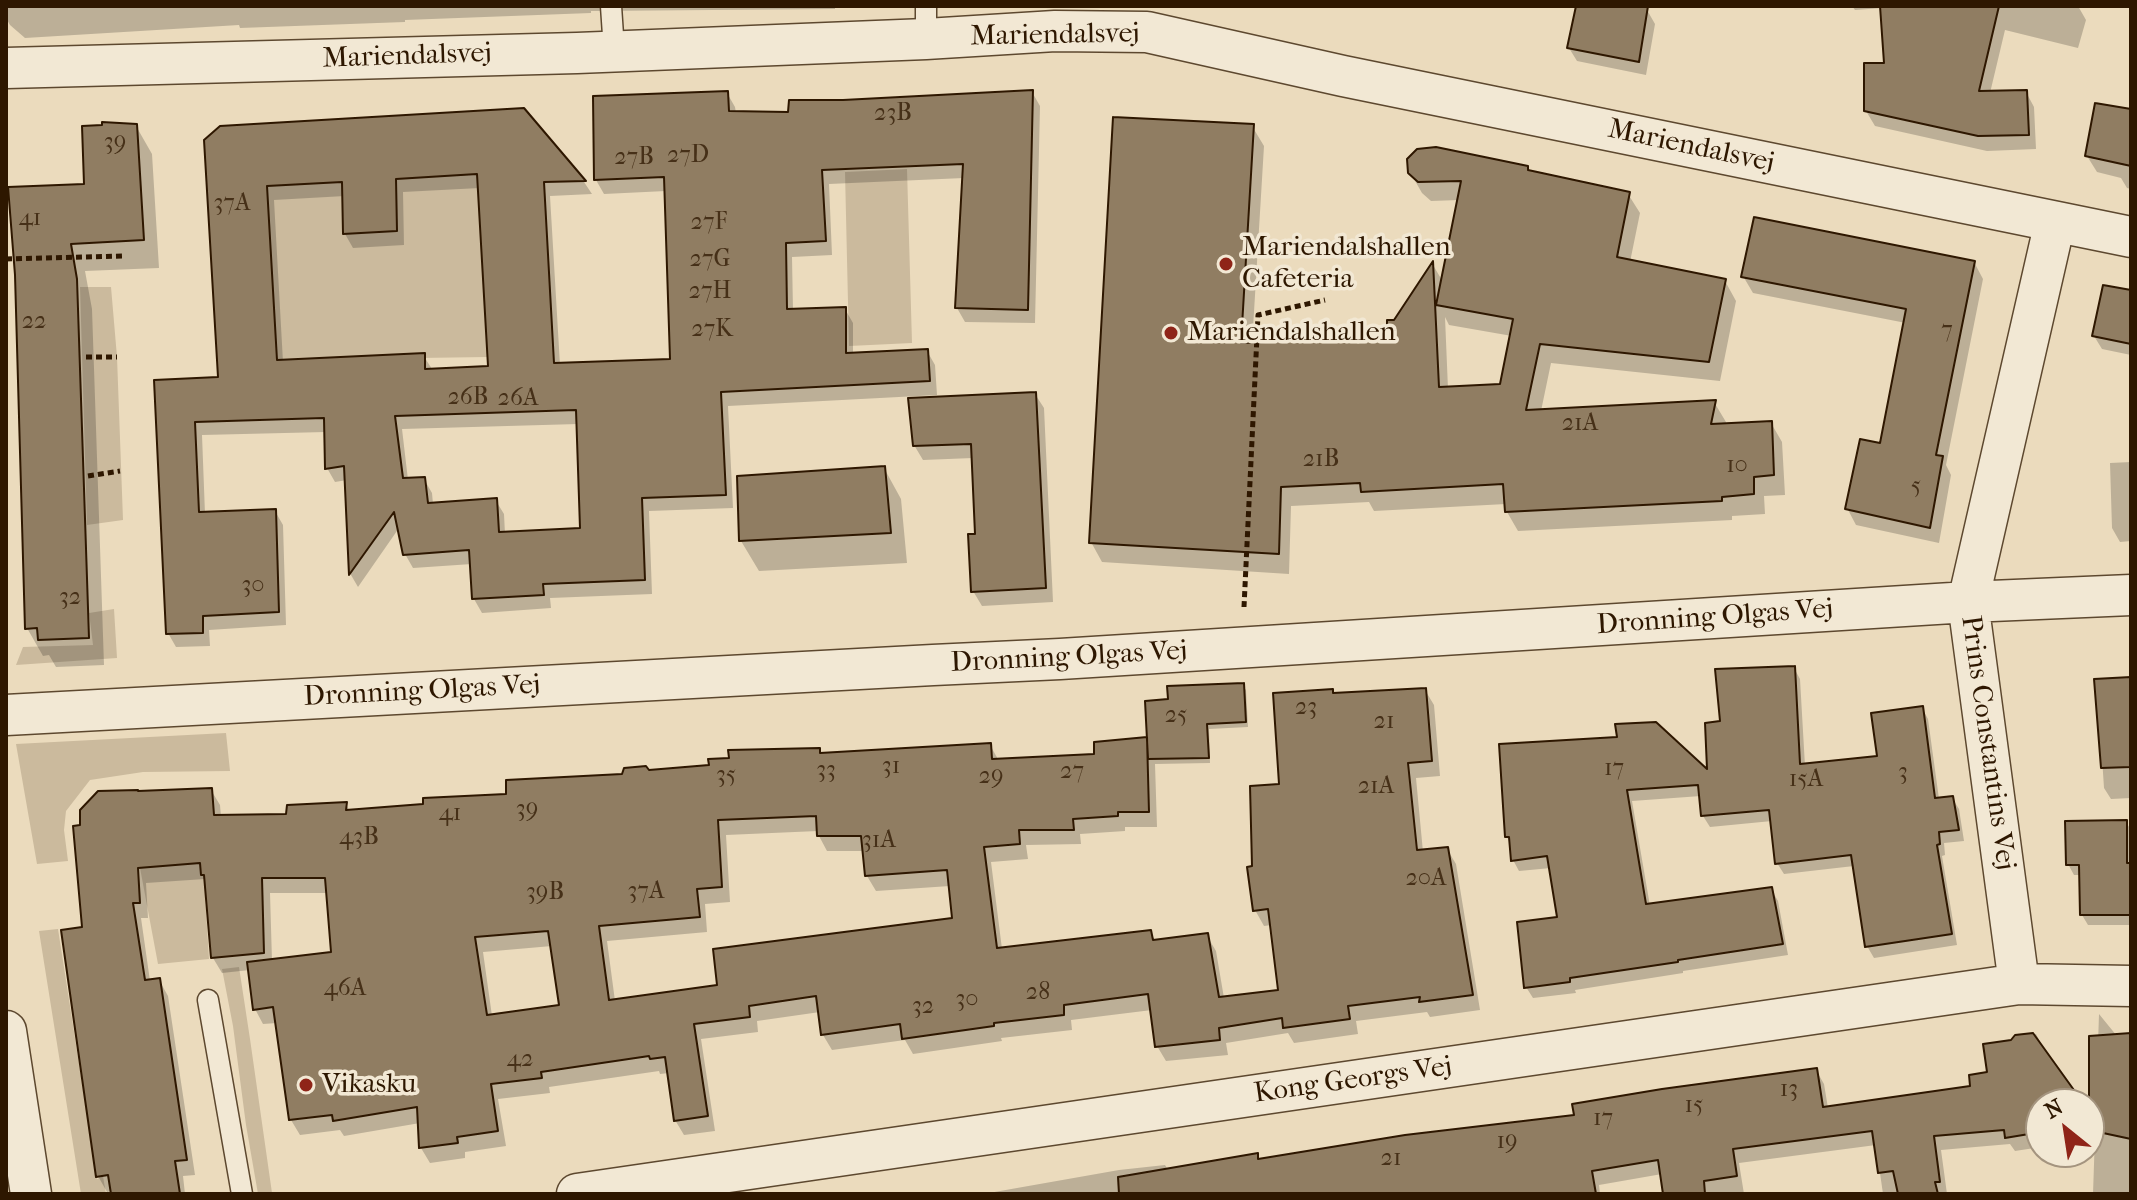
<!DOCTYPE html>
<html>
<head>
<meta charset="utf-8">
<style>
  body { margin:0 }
  #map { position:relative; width:2137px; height:1200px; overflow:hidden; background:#ebdbbd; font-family:"IM FELL French Canon",serif }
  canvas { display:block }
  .frame { position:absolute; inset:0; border:8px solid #2e1700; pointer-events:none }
  .north { position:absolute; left:2025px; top:1088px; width:80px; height:80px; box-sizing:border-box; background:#f2e8d4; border:2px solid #a4947f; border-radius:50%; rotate:330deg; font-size:22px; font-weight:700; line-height:32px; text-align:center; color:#2e1700 }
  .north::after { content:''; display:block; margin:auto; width:28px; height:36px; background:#8f2418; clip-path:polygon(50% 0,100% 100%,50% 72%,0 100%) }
</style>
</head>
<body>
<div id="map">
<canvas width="2137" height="1200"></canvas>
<div class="frame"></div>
<div class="north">N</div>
</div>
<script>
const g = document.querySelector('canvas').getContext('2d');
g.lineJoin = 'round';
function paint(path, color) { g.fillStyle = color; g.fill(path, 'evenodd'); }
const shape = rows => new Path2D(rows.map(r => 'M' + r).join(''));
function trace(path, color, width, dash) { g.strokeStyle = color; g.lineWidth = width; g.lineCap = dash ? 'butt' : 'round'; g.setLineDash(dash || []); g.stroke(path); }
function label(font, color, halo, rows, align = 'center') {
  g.font = font + ' "IM FELL French Canon",serif'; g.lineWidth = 7; g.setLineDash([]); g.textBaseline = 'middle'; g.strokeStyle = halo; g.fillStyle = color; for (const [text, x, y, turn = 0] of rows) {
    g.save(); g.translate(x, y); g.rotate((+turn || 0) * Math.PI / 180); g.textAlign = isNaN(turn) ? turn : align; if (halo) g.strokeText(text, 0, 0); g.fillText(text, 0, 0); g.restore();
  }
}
const green = shape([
  [907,169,912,343,849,346,845,172],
  [477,174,488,357,277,360,267,186],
  [80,287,111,287,117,357,123,520,87,525],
  [114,609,117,658,16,665,23,647,93,645,89,613],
  [226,733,230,771,143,772,90,780,66,811,64,830,68,861,37,864,16,744],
  [165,851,167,866,200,863,201,875,216,873,238,890,205,894,209,959,158,964,137,852],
  [58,929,97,1179,103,1176,106,1194,81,1194,39,931],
  [239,967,250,1039,272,1193,258,1194,246,1125,233,1026,222,969]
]);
const shadow = shape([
  [6,6,835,6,835,9,591,11,591,13,405,20,405,22,240,28,239,25,25,38,10,25,6,18],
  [1578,6,1625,6,1647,10,1655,24,1646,75,1577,61,1569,48],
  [1852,6,2078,6,2086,20,2078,48,2005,30,1990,93,2026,92,2034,107,2036,149,1987,151,1875,126,1866,111,1887,65,1882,8,1855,10],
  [1032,92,1040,106,1035,323,965,322,957,308,964,178,829,184,832,255,792,257,793,311,845,309,853,323,853,355,927,351,935,365,937,395,728,406,733,508,649,511,652,594,550,598,551,608,482,613,474,599,472,564,413,568,405,554,399,528,358,587,351,575,347,480,335,482,327,468,326,432,202,435,205,514,275,511,283,525,286,625,209,630,210,646,176,647,168,633,156,382,221,379,206,141,523,110,584,182,592,194,550,196,560,365,672,361,666,191,604,194,596,180,727,93,735,107,736,113,790,114,843,102],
  [480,188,490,368,432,369,423,355,283,362,274,200,345,196,345,234,353,248,404,245,403,192],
  [578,424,583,530,505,534,504,514,496,501,433,504,432,493,424,479,408,480,402,429],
  [2131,111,2131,189,2127,188,2121,178,2097,172,2087,156],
  [136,126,152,154,159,268,85,271,92,309,104,665,56,667,49,655,43,656,27,628,17,275],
  [1252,126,1264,146,1252,345,1389,339,1395,321,1433,265,1443,282,1459,200,1431,201,1422,193,1410,172,1529,173,1628,194,1640,213,1630,262,1725,281,1736,301,1720,381,1551,363,1541,411,1714,402,1726,422,1725,425,1771,423,1782,442,1785,495,1764,496,1765,514,1732,516,1732,520,1518,531,1507,512,1506,504,1374,511,1369,502,1291,506,1289,574,1102,562,1091,542],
  [1445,317,1449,325,1512,336,1502,386,1448,389],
  [1974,262,1983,279,1946,465,1951,475,1939,543,1856,525,1847,508,1881,446,1906,323,1753,293,1743,276],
  [2131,292,2131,355,2102,349,2094,336],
  [1035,394,1044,408,1053,602,982,606,973,591,977,536,973,458,923,460,914,445],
  [2131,462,2131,541,2120,542,2112,528,2110,463],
  [884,468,901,499,907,563,759,571,741,541],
  [1794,668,1800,679,1805,766,1879,758,1922,708,1928,719,1939,799,1952,798,1959,809,1964,841,1944,843,1945,855,1942,856,1957,945,1874,958,1867,946,1854,866,1784,874,1777,863,1772,821,1710,827,1703,816,1701,796,1632,801,1650,906,1771,889,1778,901,1788,955,1683,971,1683,973,1575,990,1576,993,1533,998,1526,987,1560,919,1551,868,1519,871,1513,860,1511,845,1507,837,1501,746,1709,774,1722,723],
  [2131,679,2131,798,2111,799,2104,788,2097,681],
  [1242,685,1246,690,1248,727,1209,729,1210,763,1155,764,1157,827,1125,827,1125,831,1080,834,1081,844,1026,845,1028,859,991,862,1002,949,1150,932,1156,942,1207,936,1216,951,1224,998,1281,992,1272,925,1264,926,1255,910,1254,868,1281,786,1332,691,1334,695,1425,690,1434,705,1440,776,1416,778,1423,852,1447,849,1456,864,1480,1010,1430,1017,1427,1012,1356,1021,1358,1034,1294,1043,1288,1033,1226,1043,1228,1055,1166,1061,1157,1046,1152,1010,1071,1020,1072,1030,1001,1038,1002,1041,913,1054,905,1040,832,1050,823,1035,820,1012,757,1021,758,1032,701,1039,715,1131,684,1135,675,1120,669,1073,660,1074,659,1071,549,1087,550,1093,498,1099,506,1146,465,1152,465,1158,430,1163,421,1148,420,1123,344,1136,340,1130,300,1135,291,1120,277,1023,263,1024,255,1009,250,970,222,973,213,958,205,879,146,883,148,918,141,918,150,981,159,980,168,996,195,1175,183,1176,185,1194,113,1194,112,1191,107,1192,98,1176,84,929,75,828,211,790,220,805,221,817,288,816,346,804,350,812,508,796,647,772,711,767,819,750,822,755,990,745,999,761,1096,756,1146,739,1170,701],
  [818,831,819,836,827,851,864,851,867,876,876,891,950,886,954,920,720,987,615,1001,607,941,707,932,705,904,730,902,726,835],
  [270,893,328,893,333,954,272,961],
  [552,946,561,1007,492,1016,483,952],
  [2126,822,2131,830,2131,925,2088,925,2082,915,2081,875,2074,875,2068,864],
  [2099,1014,2121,1041,2131,1039,2131,1194,2093,1194],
  [2036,1034,2044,1049,2052,1104,2041,1104,2041,1147,2015,1151,2010,1144,1941,1150,1947,1194,1883,1194,1876,1145,1739,1163,1744,1194,1665,1194,1662,1174,1599,1185,1600,1194,983,1194,1119,1170,1165,1165,1168,1170,1257,1155,1260,1161,1576,1116,1816,1070,1824,1084,1828,1108,1973,1088,1989,1074,2016,1037]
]);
const building = shape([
  [1576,6,1648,6,1639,62,1567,48,1576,6],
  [1880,6,1999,6,1979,91,2027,90,2029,135,1978,136,1864,111,1864,63,1884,63,1880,6],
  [1033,90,1028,310,955,308,963,164,822,170,826,241,786,243,787,309,846,307,846,353,928,349,930,381,721,392,726,495,642,498,645,580,543,584,544,595,472,599,469,550,403,555,394,512,349,575,344,466,325,469,324,418,195,422,199,512,276,509,279,612,203,616,203,633,166,634,154,380,218,377,204,140,220,126,524,108,586,181,544,182,554,363,670,359,664,177,594,180,593,96,728,91,729,111,788,112,789,100,843,100,1033,90],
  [477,174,488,366,425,369,425,353,277,360,267,186,342,182,343,234,397,231,396,179,477,174],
  [576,410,580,528,499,532,497,498,428,503,425,477,403,478,395,416,576,410],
  [2095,103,2131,109,2131,166,2085,156,2095,103],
  [1113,117,1254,124,1241,343,1387,337,1387,320,1394,320,1433,261,1439,387,1500,384,1513,319,1436,305,1461,181,1418,182,1408,173,1407,159,1417,149,1436,147,1528,166,1528,170,1630,192,1617,257,1726,279,1709,362,1540,344,1526,410,1716,400,1711,424,1772,421,1774,475,1754,477,1754,494,1722,497,1722,501,1505,512,1503,484,1361,492,1360,483,1281,487,1279,554,1089,543,1113,117],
  [102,122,137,124,144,240,71,244,77,279,89,638,38,640,37,628,25,629,15,275,8,187,84,184,82,126,102,125,102,122],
  [1754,217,1975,261,1936,455,1943,456,1930,528,1845,509,1860,439,1880,443,1906,309,1741,277,1754,217],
  [2103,285,2131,290,2131,344,2092,336,2103,285],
  [1036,392,1046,588,971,592,968,534,975,534,971,444,913,446,908,398,1036,392],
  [885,466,891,533,739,541,737,476,885,466],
  [1795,666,1800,764,1877,756,1871,713,1923,706,1935,798,1953,796,1959,830,1939,832,1940,844,1937,845,1952,934,1865,947,1851,855,1775,864,1769,810,1701,816,1698,785,1627,790,1646,904,1772,887,1783,944,1678,960,1678,962,1570,978,1570,982,1524,988,1517,922,1557,917,1547,856,1511,861,1509,837,1505,837,1499,744,1617,737,1615,724,1656,722,1707,769,1705,723,1720,721,1715,669,1795,666],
  [2131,677,2131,767,2101,768,2094,679,2131,677],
  [1244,683,1246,722,1207,724,1209,758,1148,759,1145,701,1168,699,1167,686,1244,683],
  [1426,688,1432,761,1408,763,1417,850,1448,847,1473,995,1419,1002,1420,997,1348,1006,1350,1019,1283,1028,1282,1018,1219,1028,1220,1040,1155,1047,1148,994,1064,1005,1064,1015,994,1023,994,1026,902,1039,900,1024,821,1035,816,996,749,1006,750,1017,694,1024,708,1116,674,1121,665,1057,650,1059,649,1056,541,1072,542,1078,491,1084,498,1131,457,1137,458,1143,419,1148,417,1107,333,1121,332,1115,289,1120,273,1007,253,1010,247,962,331,952,325,878,262,878,264,953,211,958,204,875,201,875,200,863,138,868,140,903,133,903,145,980,160,978,187,1160,175,1161,180,1194,111,1194,108,1175,96,1177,61,930,82,927,73,826,80,825,80,810,98,791,138,790,138,791,212,788,214,815,286,814,287,805,347,802,346,810,423,804,423,798,506,794,506,780,622,774,624,768,646,766,649,770,709,765,708,759,729,758,728,750,820,748,820,753,991,743,992,759,1094,754,1094,742,1147,737,1149,812,1118,812,1118,816,1073,819,1074,830,1019,830,1020,844,984,847,997,948,1151,930,1153,940,1208,933,1219,997,1278,990,1268,909,1253,911,1247,867,1252,866,1250,786,1279,784,1273,693,1333,689,1333,693,1426,688],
  [816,816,817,836,861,836,865,876,947,870,952,918,713,949,717,985,609,1000,599,926,700,917,697,889,722,887,718,820,816,816],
  [548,931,559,1005,487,1015,475,937,548,931],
  [2127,820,2127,863,2131,863,2131,915,2080,915,2079,865,2066,865,2065,821,2127,820],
  [2033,1033,2084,1104,2041,1104,2041,1132,2005,1138,2004,1130,1934,1136,1940,1182,1935,1182,1938,1194,1898,1194,1893,1171,1878,1173,1872,1131,1733,1149,1737,1176,1704,1181,1705,1194,1663,1194,1658,1160,1592,1171,1596,1194,1119,1194,1118,1177,1258,1153,1258,1159,1405,1135,1574,1115,1572,1104,1662,1089,1817,1068,1823,1107,1970,1086,1969,1075,1987,1072,1983,1044,2011,1040,2015,1035,2033,1033],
  [2131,1033,2131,1139,2089,1130,2089,1036,2131,1033]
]);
const path = shape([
  [6,259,125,256],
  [86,357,117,357],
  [88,476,120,471],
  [1244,607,1258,315,1325,300]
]);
const service = shape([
  [611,6,614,50],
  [926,6,926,39],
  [208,1000,242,1194]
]);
const minor = shape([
  [6,68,577,53,926,39,1055,31,1147,32,1343,76,2131,237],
  [6,715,933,665,1060,659,1968,602,2131,595],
  [2019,984,1968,602,2055,222],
  [6,1031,31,1194],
  [577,1194,2019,984,2131,986]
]);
const markers = [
  [1226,264,8,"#8f2418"],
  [1171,333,8,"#8f2418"],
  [306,1085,8,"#8f2418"]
];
const numberNames = [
  ["23B",893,114],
  ["39",115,143],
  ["27D",688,156],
  ["27B",634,158],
  ["37A",232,204],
  ["41",30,219],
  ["27F",709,223],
  ["27G",710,260],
  ["27H",710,292],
  ["22",34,322],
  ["27K",712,330],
  ["7",1947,331],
  ["26B",468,398],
  ["26A",518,399],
  ["21A",1580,424],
  ["21B",1321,460],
  ["10",1737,466],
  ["5",1916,487],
  ["30",253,586],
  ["32",70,598],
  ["23",1306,708],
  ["25",1176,716],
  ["21",1384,722],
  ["31",891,767],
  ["17",1614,769],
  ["33",826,771],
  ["27",1072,772],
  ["3",1903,773],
  ["35",726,776],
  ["29",991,777],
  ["15A",1806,780],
  ["21A",1376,787],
  ["39",527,810],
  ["41",450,814],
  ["43B",359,838],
  ["31A",879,841],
  ["20A",1426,879],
  ["37A",646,892],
  ["39B",545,893],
  ["46A",345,989],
  ["28",1038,993],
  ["30",967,1000],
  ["32",923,1007],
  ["42",520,1060],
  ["13",1789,1090],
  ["15",1694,1106],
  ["17",1603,1119],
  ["19",1507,1142],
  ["21",1391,1159]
];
const streetNames = [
  ["Mariendalsvej",1055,36,-1],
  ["Mariendalsvej",407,57,-2],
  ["Mariendalsvej",1691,147,12],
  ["Dronning Olgas Vej",1715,618,-4],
  ["Dronning Olgas Vej",1069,658,-3],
  ["Dronning Olgas Vej",422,692,-3],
  ["Prins Constantins Vej",1987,743,82],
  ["Kong Georgs Vej",1353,1081,-8]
];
const poiNames = [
  ["Mariendalshallen",1242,248],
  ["Cafeteria",1242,280],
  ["Mariendalshallen",1187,333],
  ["Vikasku",322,1085]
];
paint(green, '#cbba9d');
paint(shadow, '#0003');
paint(building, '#907d62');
trace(building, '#2e1700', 2);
trace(service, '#5d482f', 23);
trace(minor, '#5d482f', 43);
trace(path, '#2e1700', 5, [6, 4]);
trace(service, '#f2e8d4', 20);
trace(minor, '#f2e8d4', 40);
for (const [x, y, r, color] of markers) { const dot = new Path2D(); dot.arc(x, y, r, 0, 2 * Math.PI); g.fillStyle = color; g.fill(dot); trace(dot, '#f2e8d4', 3); }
label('24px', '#463018', null, numberNames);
label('28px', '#2e1700', '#f2e8d4', streetNames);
label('28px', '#2e1700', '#f2e8d4', poiNames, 'left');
</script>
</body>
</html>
